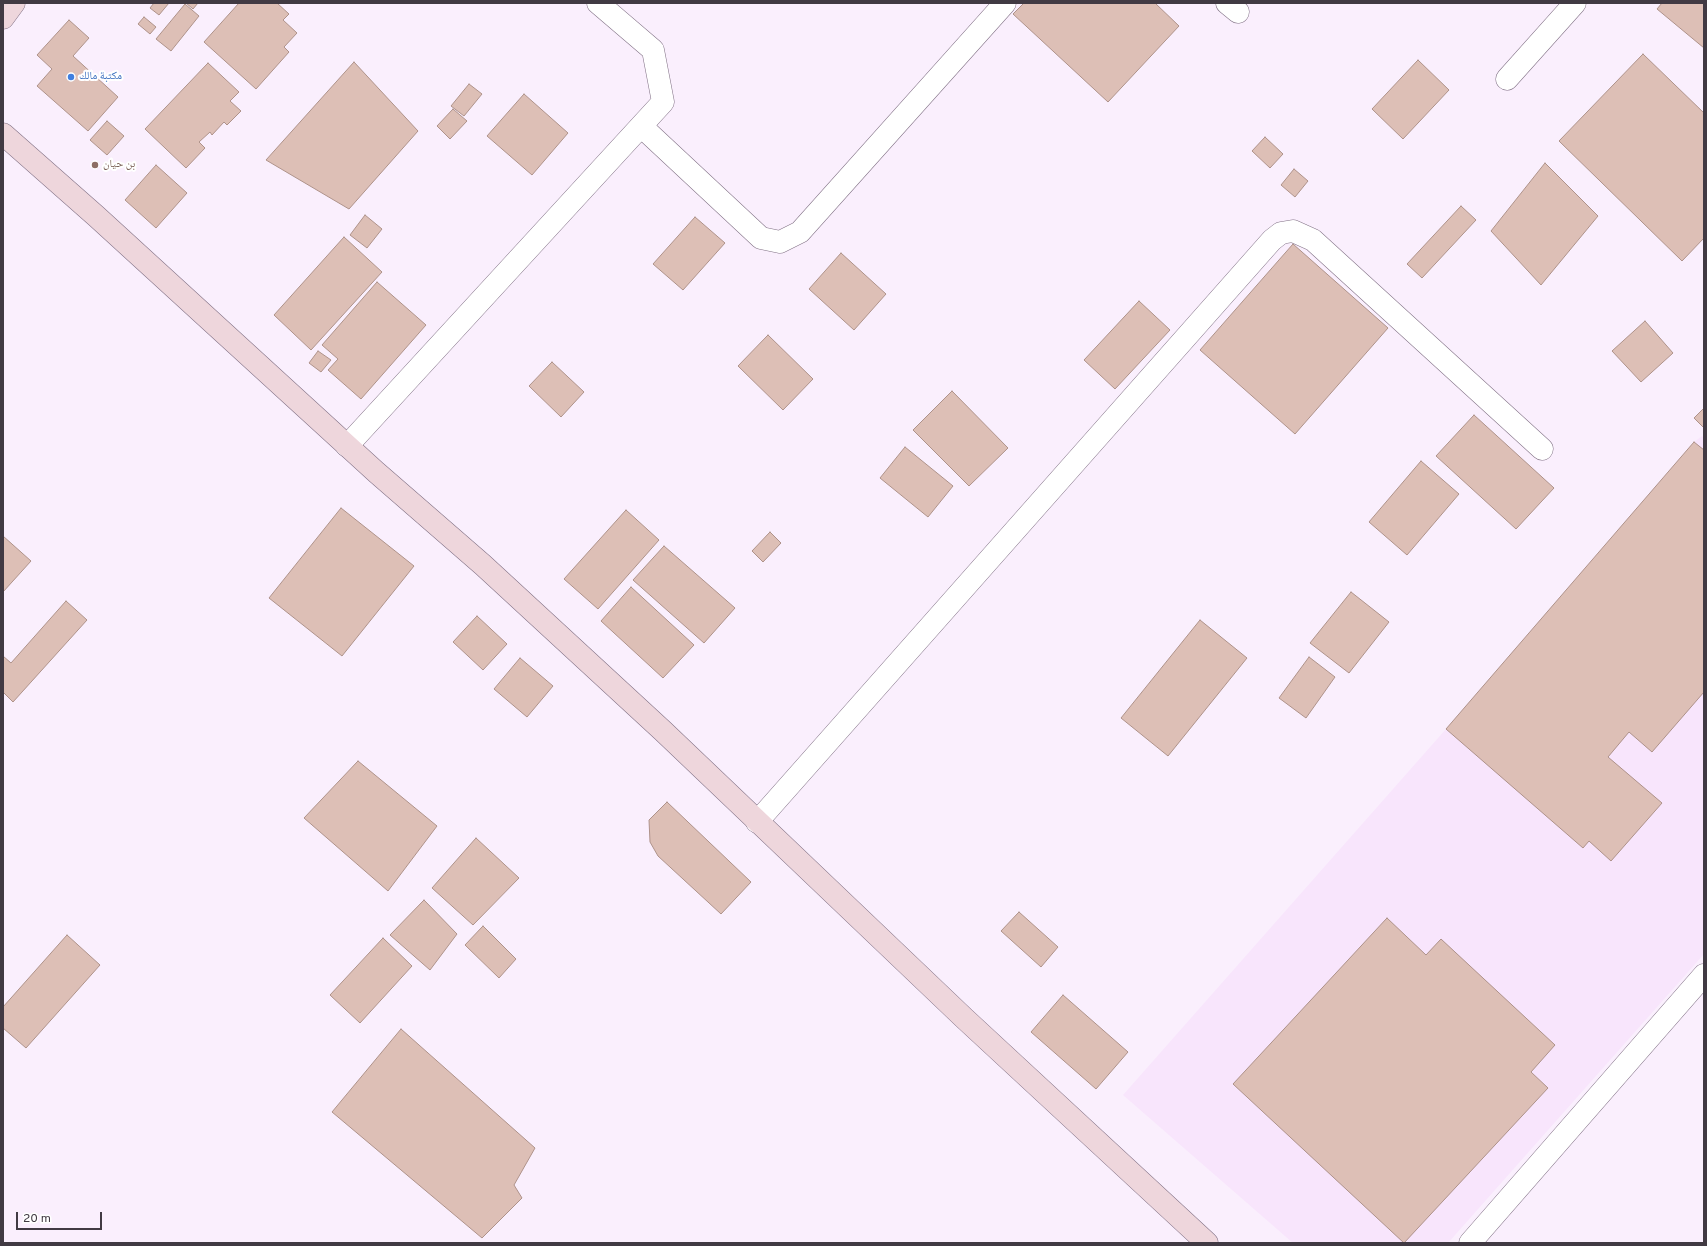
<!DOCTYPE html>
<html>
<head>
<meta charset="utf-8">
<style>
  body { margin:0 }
  #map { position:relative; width:1707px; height:1246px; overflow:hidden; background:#faeffd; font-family:Overpass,sans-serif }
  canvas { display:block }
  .frame { position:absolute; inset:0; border:4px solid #413a43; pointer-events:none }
  .scale { position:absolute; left:16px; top:1212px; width:86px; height:18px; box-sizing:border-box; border:2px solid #413a43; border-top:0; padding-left:5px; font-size:12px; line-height:14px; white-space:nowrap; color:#413a43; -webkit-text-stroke:3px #fff; paint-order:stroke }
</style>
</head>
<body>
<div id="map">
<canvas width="1707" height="1246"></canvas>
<div class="frame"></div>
<div class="scale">20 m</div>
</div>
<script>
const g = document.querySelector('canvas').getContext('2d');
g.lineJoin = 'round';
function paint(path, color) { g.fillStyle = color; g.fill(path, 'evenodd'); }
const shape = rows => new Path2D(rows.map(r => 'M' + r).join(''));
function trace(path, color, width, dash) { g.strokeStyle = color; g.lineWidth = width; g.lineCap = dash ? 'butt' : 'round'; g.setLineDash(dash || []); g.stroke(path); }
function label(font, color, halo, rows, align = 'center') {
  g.font = font + ' Overpass,"Noto Naskh Arabic",sans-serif'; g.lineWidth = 4; g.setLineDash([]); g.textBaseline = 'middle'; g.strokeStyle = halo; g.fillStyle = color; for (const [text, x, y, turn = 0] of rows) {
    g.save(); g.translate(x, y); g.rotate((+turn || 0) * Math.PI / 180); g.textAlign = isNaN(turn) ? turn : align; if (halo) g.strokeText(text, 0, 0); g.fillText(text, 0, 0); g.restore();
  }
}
const built = shape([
  [1702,436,1704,438,1704,954,1448,1243,1293,1243,1123,1095,1446,729,1694,442]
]);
const building = shape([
  [154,3,169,3,159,15,150,8,154,3],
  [186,3,198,3,193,9,186,3],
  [239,3,277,3,289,14,283,20,297,33,284,47,289,52,256,89,204,42,239,3],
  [1024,3,1155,3,1179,26,1108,102,1013,14,1024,3],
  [1662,3,1704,3,1704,48,1657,9,1662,3],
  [185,4,199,16,171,51,156,39,185,4],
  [144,17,156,27,150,34,138,24,144,17],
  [69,20,89,38,73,56,118,97,88,131,37,86,52,69,37,55,69,20],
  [1643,54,1704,113,1704,238,1682,261,1559,141,1643,54],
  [1418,60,1449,90,1403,139,1372,109,1418,60],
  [354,62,418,131,349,209,266,160,354,62],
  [208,63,239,92,230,101,241,111,227,125,224,122,212,135,210,132,199,142,205,148,186,168,145,129,208,63],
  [469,84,482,94,464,116,451,106,469,84],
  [524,94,568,133,532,175,487,136,524,94],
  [453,109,467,121,450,139,437,126,453,109],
  [107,121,124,136,107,155,90,140,107,121],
  [1265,137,1283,154,1270,168,1252,151,1265,137],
  [1545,163,1598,216,1541,285,1491,231,1545,163],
  [156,165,187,193,156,228,125,200,156,165],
  [1294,169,1308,181,1295,197,1281,185,1294,169],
  [1461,206,1476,220,1422,278,1407,264,1461,206],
  [365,215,382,229,367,248,350,235,365,215],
  [695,217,725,243,683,290,653,264,695,217],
  [344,237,382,272,311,350,274,315,344,237],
  [1293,244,1388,328,1295,434,1200,350,1293,244],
  [841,253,886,294,854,330,809,289,841,253],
  [377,282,426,325,361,399,328,370,338,359,322,345,377,282],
  [1139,301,1170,330,1115,389,1084,360,1139,301],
  [1645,321,1673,353,1641,382,1612,351,1645,321],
  [768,335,813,379,783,410,738,366,768,335],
  [318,351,331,360,321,372,309,363,318,351],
  [552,362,584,392,561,417,529,386,552,362],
  [952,391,1008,448,969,486,913,430,952,391],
  [1704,408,1704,428,1694,418,1704,408],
  [1474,415,1554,488,1516,529,1436,456,1474,415],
  [1694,442,1704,450,1704,692,1652,752,1629,732,1608,757,1662,803,1611,861,1589,841,1583,848,1446,729,1694,442],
  [905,447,953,486,928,517,880,478,905,447],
  [1421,461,1459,494,1407,555,1369,522,1421,461],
  [341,508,414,566,342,656,269,598,341,508],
  [626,510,659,540,598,609,564,579,626,510],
  [770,532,781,543,763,562,752,551,770,532],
  [3,536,31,561,3,592,3,536],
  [664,546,735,608,704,643,633,580,664,546],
  [631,587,694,645,663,678,601,621,631,587],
  [1351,592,1389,622,1349,673,1310,643,1351,592],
  [66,601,87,620,13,702,3,692,3,656,11,663,66,601],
  [477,616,507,644,483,670,453,642,477,616],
  [1200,620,1247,658,1168,756,1121,718,1200,620],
  [1309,657,1335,677,1306,718,1279,698,1309,657],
  [520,658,553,686,527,717,494,689,520,658],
  [358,761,437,826,388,891,304,818,358,761],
  [667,802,751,882,721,914,658,856,650,842,649,820,667,802],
  [476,838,519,878,473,925,432,888,476,838],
  [424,900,457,934,430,970,390,935,424,900],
  [1019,912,1058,947,1041,967,1001,931,1019,912],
  [1387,918,1426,955,1441,939,1555,1045,1531,1072,1548,1088,1404,1243,1233,1084,1387,918],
  [483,926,516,959,499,978,465,945,483,926],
  [67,935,100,965,26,1048,3,1028,3,1007,67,935],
  [383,938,412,966,360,1023,330,995,383,938],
  [1063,995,1128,1052,1096,1089,1031,1032,1063,995],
  [401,1029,535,1148,514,1185,522,1198,482,1238,332,1112,401,1029]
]);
const street = shape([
  [1227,3,1238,12],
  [1507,79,1575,3],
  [641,126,761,238,780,242,800,232,1005,3],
  [347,446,663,102,653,50,598,3],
  [757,822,1272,240,1281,233,1293,231,1313,240,1542,449],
  [1470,1243,1704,975]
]);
const secondary = shape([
  [3,18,14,3],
  [3,134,96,216,376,472,483,565,663,731,964,1018,1207,1243]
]);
const markers = [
  [71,77,4,"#3f7fe0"],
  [95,165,4,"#8d6e63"]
];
const shopNames = [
  ["مكتبة مالك",79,77]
];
const educationNames = [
  ["بن حيان",103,165]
];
paint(built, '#f8e5fc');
paint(building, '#ddbfb6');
trace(building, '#ae928a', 1);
trace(street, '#827286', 23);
trace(secondary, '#827286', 23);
trace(street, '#fff', 22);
trace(secondary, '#eed6dc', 22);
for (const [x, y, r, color] of markers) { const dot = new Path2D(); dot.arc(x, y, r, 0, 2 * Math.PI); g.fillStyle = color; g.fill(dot); trace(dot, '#fff', 1.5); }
label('11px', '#366cbe', '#fff', shopNames, 'left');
label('11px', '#785e54', '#fff', educationNames, 'left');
</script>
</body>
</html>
